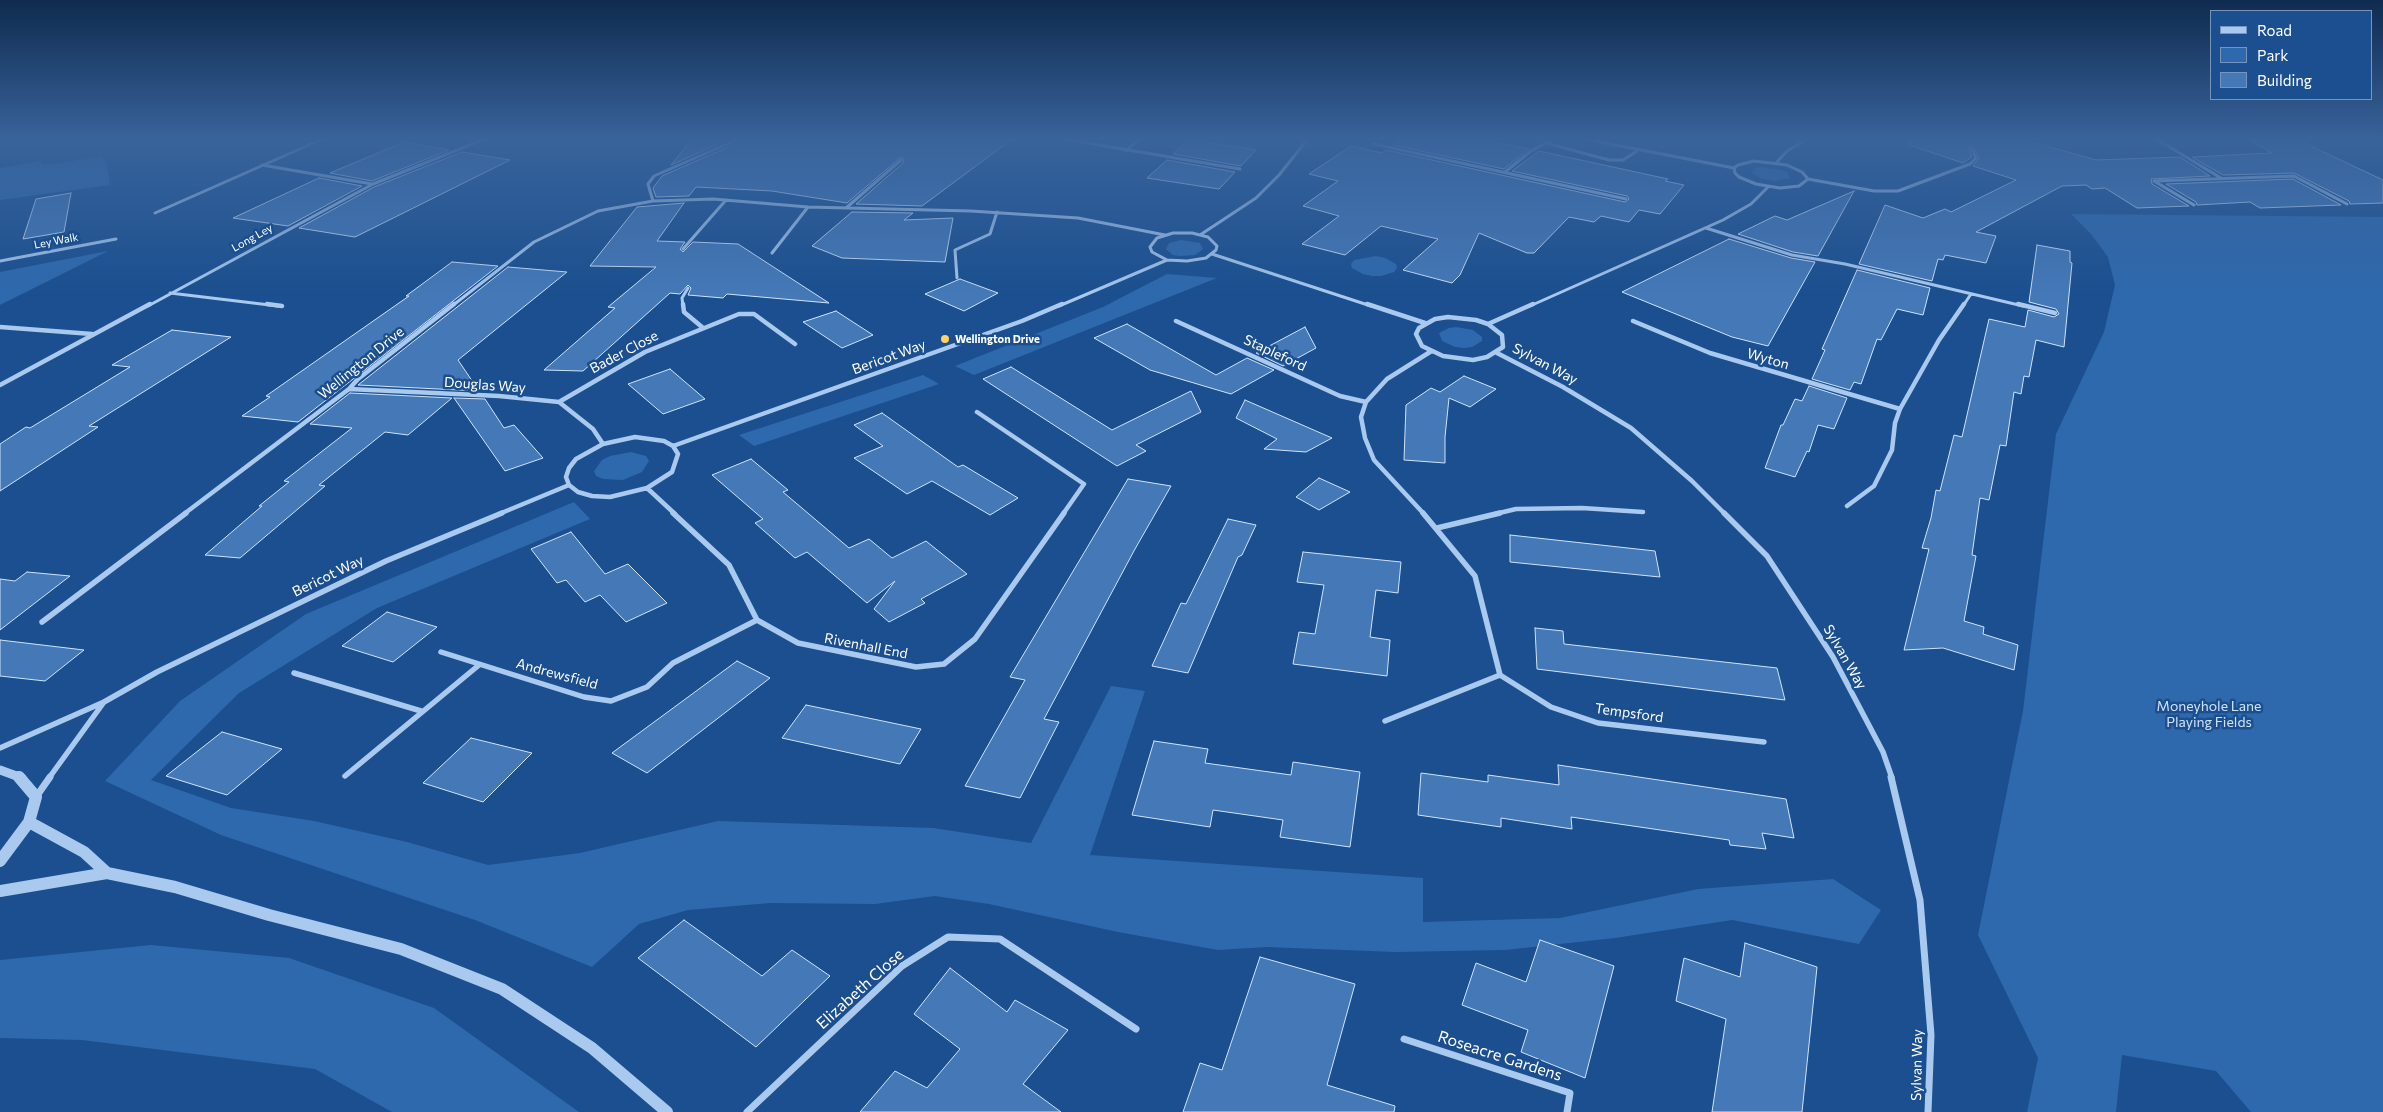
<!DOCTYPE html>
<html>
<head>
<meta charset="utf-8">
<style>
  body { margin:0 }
  #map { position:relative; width:2383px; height:1112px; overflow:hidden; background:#1b4f8f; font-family:Commissioner,sans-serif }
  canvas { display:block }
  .legend { position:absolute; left:2210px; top:10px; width:162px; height:90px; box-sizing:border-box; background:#1b4f8f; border:1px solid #7695bc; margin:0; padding:6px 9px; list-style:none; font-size:15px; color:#fff }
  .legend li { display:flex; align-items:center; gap:10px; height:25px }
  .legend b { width:25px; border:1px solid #7695bc }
</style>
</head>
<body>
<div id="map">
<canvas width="2383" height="1112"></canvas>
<ul class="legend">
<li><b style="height:6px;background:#a9c9ee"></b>Road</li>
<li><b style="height:14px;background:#2e69ad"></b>Park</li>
<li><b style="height:14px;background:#4478b7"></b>Building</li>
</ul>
</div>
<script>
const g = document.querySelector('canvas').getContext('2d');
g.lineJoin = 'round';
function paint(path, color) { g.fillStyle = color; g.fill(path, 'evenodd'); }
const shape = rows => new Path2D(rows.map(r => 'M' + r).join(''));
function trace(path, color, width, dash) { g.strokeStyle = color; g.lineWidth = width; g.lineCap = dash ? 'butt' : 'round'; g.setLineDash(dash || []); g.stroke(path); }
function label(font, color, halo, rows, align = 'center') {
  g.font = font + ' Commissioner,sans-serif'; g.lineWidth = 5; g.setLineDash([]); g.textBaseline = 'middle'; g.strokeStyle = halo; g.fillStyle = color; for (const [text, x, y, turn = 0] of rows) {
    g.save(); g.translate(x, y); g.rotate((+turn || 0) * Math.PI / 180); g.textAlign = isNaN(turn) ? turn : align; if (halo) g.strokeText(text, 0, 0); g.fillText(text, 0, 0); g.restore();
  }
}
const green = shape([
  [101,156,107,164,110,185,0,200,0,168,41,161,42,164,56,164],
  [1760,167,1782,170,1787,172,1790,178,1775,181,1760,178,1752,173,1755,168],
  [2071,214,2383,217,2383,1112,2251,1112,2216,1071,2122,1055,2116,1112,2027,1112,2038,1058,1978,935,2023,711,2056,434,2104,332,2115,285,2108,257,2091,234],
  [1181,240,1200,243,1203,249,1195,255,1180,256,1173,255,1166,249,1169,243],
  [108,251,0,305,0,272],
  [1376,256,1385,258,1396,264,1397,268,1394,272,1381,276,1372,276,1363,274,1352,268,1351,264,1354,260],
  [1167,274,1217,278,974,375,955,366,1103,307],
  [1456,327,1473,330,1482,337,1482,341,1472,347,1464,348,1455,347,1442,341,1439,333,1449,328],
  [923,375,939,384,754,446,739,435],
  [631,452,646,456,649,461,642,472,623,480,603,479,596,476,594,471,602,460,610,456],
  [574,502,590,519,377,608,239,693,151,780,231,808,314,821,407,842,488,865,580,853,718,821,933,828,1031,843,1111,686,1145,691,1090,855,1423,878,1423,922,1560,918,1698,889,1833,879,1881,910,1859,944,1732,920,1615,938,1505,950,1395,952,1267,947,1218,950,1118,932,989,904,935,896,875,904,770,903,688,910,639,924,592,967,475,920,221,835,105,781,180,701,306,614],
  [151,945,289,958,434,1008,579,1112,392,1112,315,1069,82,1040,0,1038,0,960]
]);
const building = shape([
  [691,140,727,140,671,165,691,140],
  [739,140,1011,140,922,206,856,204,903,163,904,159,901,157,847,203,772,191,696,187,689,196,656,197,653,188,662,176,737,143,739,140],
  [1188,140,1193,140,1256,150,1241,166,1173,154,1188,140],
  [1399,140,1487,140,1529,149,1504,169,1393,145,1399,140],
  [1910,140,2026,140,2096,160,2180,157,2210,176,2151,179,2152,184,2189,206,2137,208,2105,188,2092,189,2086,185,2062,186,1976,232,1996,236,1986,263,1945,255,1943,260,1938,259,1932,281,1859,264,1885,205,1923,218,1945,209,1951,212,2016,180,1973,166,1979,158,1972,144,1968,147,1972,157,1963,163,1909,145,1910,140],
  [2250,140,2298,140,2383,180,2383,203,2350,204,2349,201,2294,173,2223,175,2192,157,2272,153,2250,140],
  [404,142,449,150,372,181,330,173,404,142],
  [1351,146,1382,153,1386,150,1625,202,1629,199,1627,196,1512,171,1539,151,1668,179,1665,181,1684,185,1660,214,1639,210,1629,222,1601,216,1594,222,1569,217,1534,253,1527,253,1479,233,1460,275,1452,283,1403,270,1438,239,1381,226,1345,255,1302,244,1339,216,1303,206,1338,181,1309,174,1351,146],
  [462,152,510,160,355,237,299,228,374,187,462,152],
  [1167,160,1235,172,1219,189,1147,178,1167,160],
  [319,178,362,186,288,226,233,218,319,178],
  [2293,179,2341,205,2260,208,2250,202,2197,205,2196,202,2166,184,2293,179],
  [1854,191,1818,256,1793,252,1738,234,1775,216,1787,220,1854,191],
  [71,193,64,232,23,239,36,199,71,193],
  [684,203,657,241,685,242,680,249,683,252,693,242,738,244,829,303,727,294,723,298,688,295,691,288,688,285,680,294,670,293,583,371,544,370,615,308,608,307,656,267,590,266,637,207,684,203],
  [852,212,913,213,904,220,953,218,945,262,842,258,812,246,852,212],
  [1729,239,1791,258,1815,262,1768,346,1732,337,1622,292,1729,239],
  [2037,245,2070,251,2070,262,2072,263,2064,347,2036,340,2029,377,2024,376,2021,394,2014,392,2006,446,2000,445,1989,500,1980,498,1972,555,1976,556,1964,621,1984,627,1983,634,2018,645,2014,670,1943,648,1904,650,1929,549,1922,548,1931,518,1936,490,1940,491,1954,435,1962,437,1989,319,2025,327,2028,310,2054,317,2059,314,2056,309,2029,302,2037,245],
  [452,262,498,266,298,422,242,416,270,397,266,396,409,296,406,296,452,262],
  [508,267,567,272,458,360,479,391,358,385,508,267],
  [1857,270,1930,288,1923,315,1897,309,1881,340,1877,339,1861,384,1854,382,1850,390,1812,379,1825,350,1822,349,1857,270],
  [960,279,998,293,964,311,925,294,960,279],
  [836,311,873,335,842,348,803,322,836,311],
  [1127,324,1216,375,1247,358,1274,370,1231,394,1150,370,1094,338,1127,324],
  [1305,327,1316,348,1283,366,1256,353,1305,327],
  [172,330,231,337,89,426,98,427,0,491,0,444,26,427,30,428,130,367,112,365,172,330],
  [1011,367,1112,430,1191,391,1201,412,1136,445,1146,451,1117,466,983,379,1011,367],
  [670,369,705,399,663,414,628,384,670,369],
  [1464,376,1496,389,1470,407,1449,398,1445,437,1445,463,1404,460,1406,405,1431,388,1440,392,1464,376],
  [1809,386,1847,398,1834,429,1818,425,1809,452,1807,451,1795,477,1765,468,1781,425,1783,425,1795,399,1802,401,1809,386],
  [350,393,452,398,408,435,385,432,319,485,325,486,240,558,205,555,262,506,259,506,289,482,284,481,352,428,310,424,350,393],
  [454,398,485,399,504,428,514,425,543,458,505,471,454,398],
  [1245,400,1332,438,1306,452,1264,449,1277,439,1236,418,1245,400],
  [882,413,958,467,963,465,1018,498,990,515,932,481,907,494,854,458,883,446,854,425,882,413],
  [751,459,788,490,783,492,849,548,869,539,892,558,926,541,967,574,921,599,925,603,889,622,874,609,895,581,867,603,807,552,795,558,755,523,763,519,712,475,751,459],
  [1319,478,1350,492,1319,510,1296,497,1319,478],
  [1128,479,1171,486,1135,549,1044,719,1059,722,1020,798,965,786,1025,680,1010,677,1128,479],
  [1228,519,1256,525,1242,555,1238,557,1188,673,1152,666,1181,603,1186,604,1228,519],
  [571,532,605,574,628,564,667,603,626,622,600,595,585,602,566,580,557,583,531,549,571,532],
  [1510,535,1655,551,1660,577,1510,562,1510,535],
  [1303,552,1401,562,1398,593,1376,590,1370,637,1390,640,1387,676,1293,664,1299,632,1315,634,1324,585,1297,582,1303,552],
  [27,572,70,576,0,630,0,579,15,581,27,572],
  [387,612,437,627,393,662,342,646,387,612],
  [1535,628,1563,631,1564,644,1777,668,1785,700,1537,669,1535,628],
  [0,640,84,650,45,681,0,676,0,640],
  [737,661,770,678,647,773,612,753,737,661],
  [806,705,921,729,900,764,782,738,806,705],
  [222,732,282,749,227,795,166,776,222,732],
  [471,738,532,753,483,802,423,783,471,738],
  [1154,741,1208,749,1205,763,1291,775,1293,762,1360,772,1350,847,1280,837,1283,820,1213,810,1210,827,1132,815,1154,741],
  [1558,765,1786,799,1794,838,1762,833,1766,849,1730,845,1729,840,1571,817,1572,829,1501,818,1501,827,1418,815,1421,773,1488,782,1488,775,1559,785,1558,765],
  [684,920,762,976,792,950,830,976,756,1047,638,958,684,920],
  [1540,940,1614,966,1585,1078,1521,1052,1528,1030,1462,1005,1476,963,1526,982,1540,940],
  [1745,943,1817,967,1802,1112,1712,1112,1726,1019,1676,1001,1684,958,1740,977,1745,943],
  [1260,957,1355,984,1327,1085,1395,1106,1394,1112,1183,1112,1200,1063,1222,1070,1260,957],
  [950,968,1007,1012,1015,1000,1068,1030,1023,1084,1061,1112,860,1112,895,1071,927,1088,960,1049,914,1014,950,968]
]);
const minorFar3 = shape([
  [1070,140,1240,169],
  [1551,140,1546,143,1609,160,1623,160,1637,151],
  [1590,140,1734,168],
  [2158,140,2221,178],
  [1374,144,1626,199],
  [1126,151,1138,140],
  [1754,161,1787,165,1802,172,1808,179,1799,186,1780,188,1756,184,1739,177,1735,173,1734,168,1738,165,1754,161],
  [1777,162,1787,151,1806,140],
  [262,165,372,184],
  [1505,172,1531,151,1546,143],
  [1808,179,1874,191,1898,191,1970,164,1976,158,1971,147],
  [653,201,648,184,654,176,736,140],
  [2194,205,2154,181,2294,176,2347,204],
  [846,208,901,160],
  [155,213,320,140],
  [1706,228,1792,255,1845,264,2023,306],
  [1173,233,1192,233,1208,237,1217,246,1216,250,1206,258,1187,261,1167,260,1152,252,1150,247,1157,238,1173,233],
  [1200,235,1256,198,1279,175,1307,140],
  [683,249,726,200],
  [772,253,808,207],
  [1212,254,1371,306],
  [0,261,116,239],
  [957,278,955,250,990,234,997,212],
  [170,293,278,306],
  [148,306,373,184,482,140],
  [452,306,534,242,598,211,653,201,713,199,808,207,971,211,1078,218,1165,235],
  [683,306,682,298,688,288],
  [1059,306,1167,260],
  [1530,306,1723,220,1751,204,1768,187],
  [1963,306,1971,294]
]);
const minorFar2 = shape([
  [267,304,282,306],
  [683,304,684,312,702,327],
  [1367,304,1425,323],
  [2018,304,2055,313],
  [1448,317,1476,320,1488,324,1502,335,1503,347,1487,357,1473,360,1443,356,1422,346,1416,334,1419,328,1435,319,1448,317],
  [1176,321,1340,396,1366,402],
  [1633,321,1710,353,1900,409],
  [1488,324,1533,304],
  [0,327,92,334],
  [1497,353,1563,387,1631,428,1692,481,1725,514],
  [0,385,150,304],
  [349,389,499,396,559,402,593,429,603,444],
  [559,402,645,352,739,314,754,314,795,344],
  [977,412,1084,484,1063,514],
  [635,437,664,441,673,446,678,454,672,472,647,488,610,497,592,496,578,492,569,485,566,477,569,468,576,459,603,444,635,437],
  [673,446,1022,321,1062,304],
  [647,488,675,514],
  [1847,506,1874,486,1892,450,1895,423,1900,409,1939,340,1964,304],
  [184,514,349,389,358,379,454,304],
  [499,514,569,485],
  [1424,514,1374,460,1365,438,1361,417,1366,402,1387,379,1430,352],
  [1495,514,1516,509,1582,508,1643,512]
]);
const minorFar1 = shape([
  [673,513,729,565,757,620,798,643,916,667,944,664,975,639,1064,513],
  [1423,513,1475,576,1500,675,1551,707,1598,723,1764,742],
  [1724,513,1767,556,1833,657,1883,752,1892,778],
  [1437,528,1500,513],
  [42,622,186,513],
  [441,652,584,697,611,701,647,687,673,663,757,620],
  [294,673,421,711],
  [1385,721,1500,675],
  [0,748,104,702,157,672,386,561,502,513],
  [345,776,479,665],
  [49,778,104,702]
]);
const minor = shape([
  [1891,777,1920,900,1931,1035,1928,1112],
  [36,797,50,777],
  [1404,1039,1570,1093,1567,1112],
  [747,1112,902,966,948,937,1000,939,1136,1029]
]);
const tertiaryFar1 = shape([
  [0,770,22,778]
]);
const tertiary = shape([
  [29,822,84,852,107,873],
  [0,861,29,822,36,797,19,777],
  [0,891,107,873,175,887,269,915,401,949,502,989,592,1048,667,1112]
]);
const markers = [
  [945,339,5,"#ffd166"]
];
const farStreetnames = [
  ["Long Ley",252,238,-29],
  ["Ley Walk",56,241,-11]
];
const farPoinames = [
  ["Wellington Drive",955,339]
];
const streetNames = [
  ["Bader Close",624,352,-28],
  ["Stapleford",1275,353,25],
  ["Bericot Way",889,357,-20],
  ["Wyton",1768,359,16],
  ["Wellington Drive",361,363,-39],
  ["Sylvan Way",1545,364,28],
  ["Douglas Way",485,385,4],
  ["Bericot Way",328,576,-26],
  ["Rivenhall End",866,646,11],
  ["Sylvan Way",1845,657,60],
  ["Andrewsfield",557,674,15],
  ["Tempsford",1629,713,8],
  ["Sylvan Way",1917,1065,-89]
];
const parkNames = [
  ["Moneyhole Lane",2209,706],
  ["Playing Fields",2209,722]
];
const nearStreetnames = [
  ["Elizabeth Close",860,989,-42],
  ["Roseacre Gardens",1500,1056,18]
];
paint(green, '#2e69ad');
paint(building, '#4478b7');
trace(building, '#cfe3fa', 1);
trace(minorFar3, '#a9c9ee', 3);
trace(minorFar2, '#a9c9ee', 4.5);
trace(minorFar1, '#a9c9ee', 5.5);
trace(minor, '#a9c9ee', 7);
trace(tertiaryFar1, '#a9c9ee', 9);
trace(tertiary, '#a9c9ee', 12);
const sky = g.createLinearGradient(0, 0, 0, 296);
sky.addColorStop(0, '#0f2b4f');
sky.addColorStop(0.47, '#39639b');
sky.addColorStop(1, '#39639b00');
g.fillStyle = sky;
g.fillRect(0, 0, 2383, 296);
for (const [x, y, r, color] of markers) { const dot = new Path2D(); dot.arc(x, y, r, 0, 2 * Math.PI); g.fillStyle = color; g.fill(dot); trace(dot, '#1b4f8f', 2); }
label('11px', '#fff', '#1b4f8f', farStreetnames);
label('bold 11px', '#fff', '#1b4f8f', farPoinames, 'left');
label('14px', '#fff', '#1b4f8f', streetNames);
label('14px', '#cfe3fa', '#1b4f8f', parkNames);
label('16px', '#fff', '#1b4f8f', nearStreetnames);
</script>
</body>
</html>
